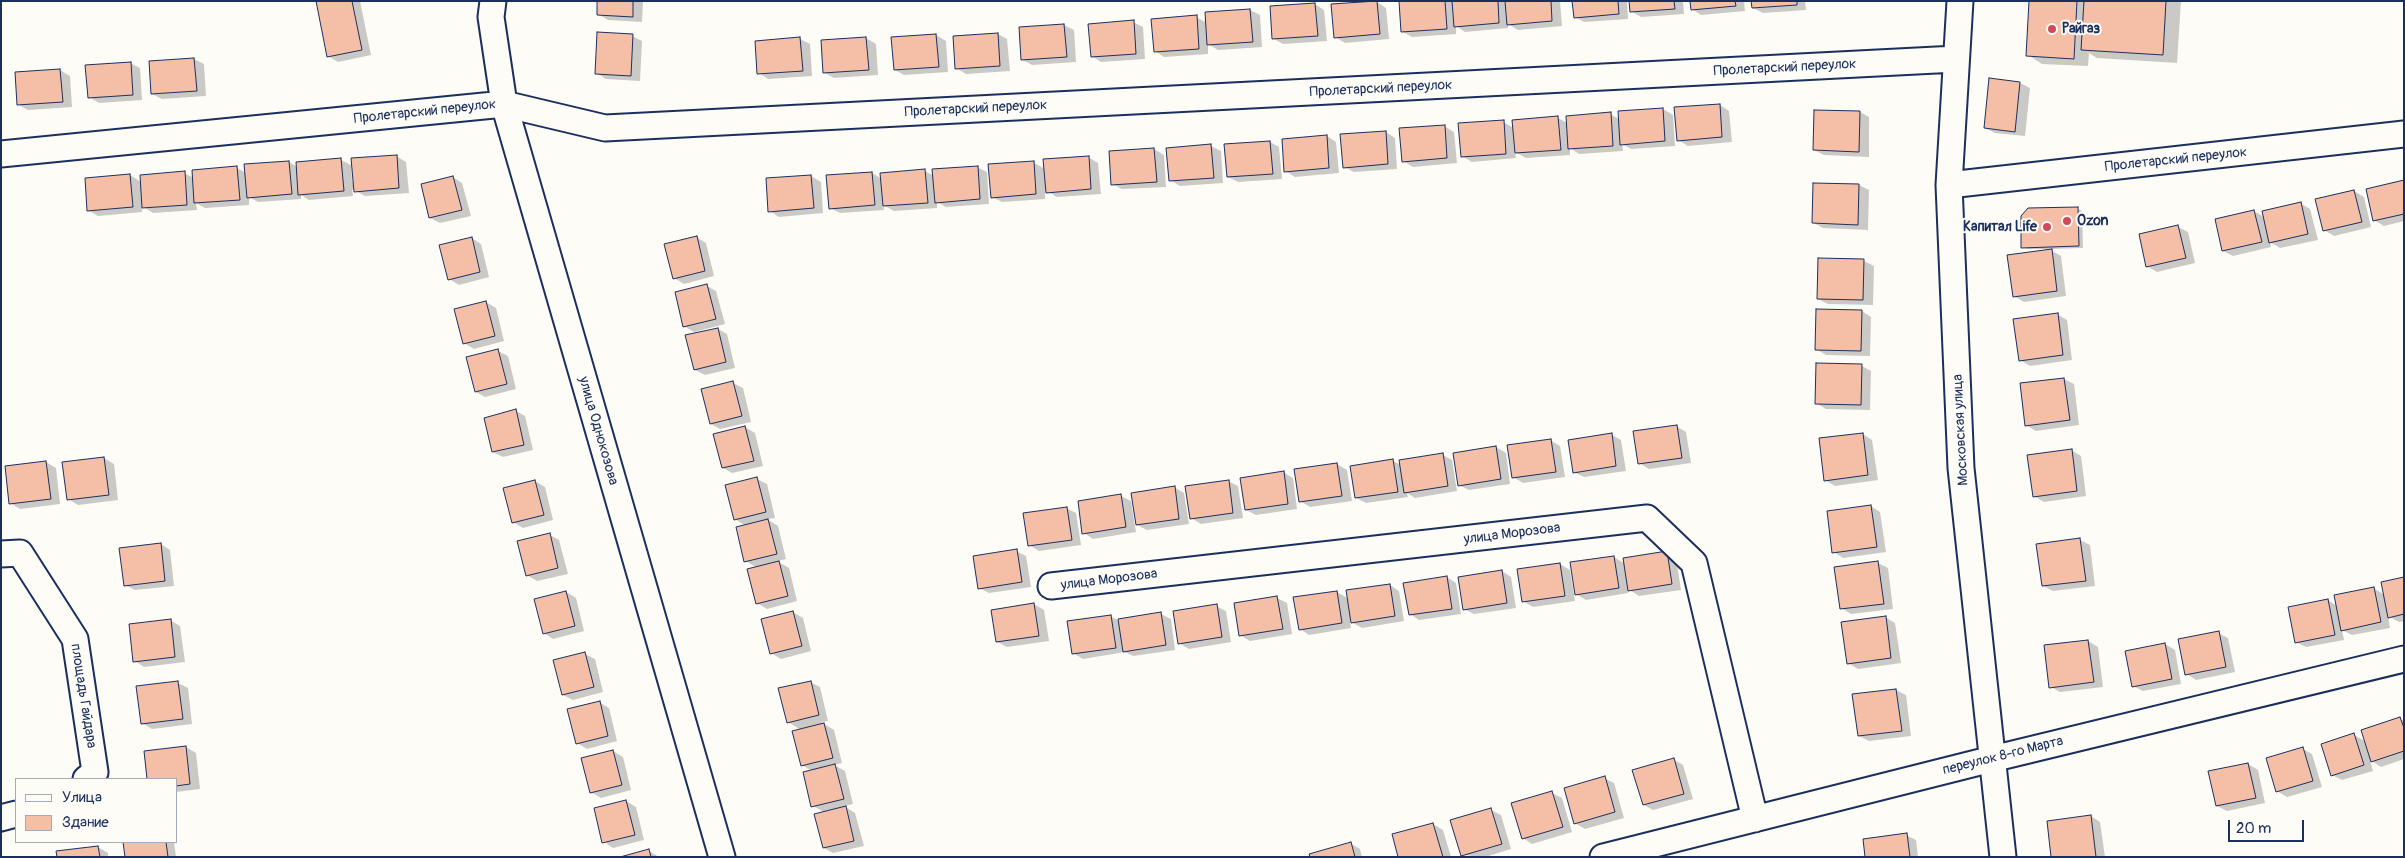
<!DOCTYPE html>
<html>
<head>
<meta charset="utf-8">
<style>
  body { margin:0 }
  #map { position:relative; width:2405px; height:858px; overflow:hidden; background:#fdfcf7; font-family:Pangolin,sans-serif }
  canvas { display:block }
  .frame { position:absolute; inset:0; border:2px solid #1b2f5e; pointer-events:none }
  .legend { position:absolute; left:15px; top:778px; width:162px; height:65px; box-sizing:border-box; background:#fdfcf7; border:1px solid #a3aaba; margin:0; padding:6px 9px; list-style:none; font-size:15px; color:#1b2f5e }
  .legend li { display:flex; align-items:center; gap:10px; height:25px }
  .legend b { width:25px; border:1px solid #a3aaba }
  .scale { position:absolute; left:2228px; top:820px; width:76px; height:22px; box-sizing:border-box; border:2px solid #1b2f5e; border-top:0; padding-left:6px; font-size:15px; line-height:18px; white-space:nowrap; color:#1b2f5e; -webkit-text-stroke:4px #fdfcf7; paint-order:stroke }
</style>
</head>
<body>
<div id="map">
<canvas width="2405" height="858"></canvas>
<div class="frame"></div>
<ul class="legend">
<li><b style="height:6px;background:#fdfcf7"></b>Улица</li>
<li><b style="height:14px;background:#f4bea7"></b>Здание</li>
</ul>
<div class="scale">20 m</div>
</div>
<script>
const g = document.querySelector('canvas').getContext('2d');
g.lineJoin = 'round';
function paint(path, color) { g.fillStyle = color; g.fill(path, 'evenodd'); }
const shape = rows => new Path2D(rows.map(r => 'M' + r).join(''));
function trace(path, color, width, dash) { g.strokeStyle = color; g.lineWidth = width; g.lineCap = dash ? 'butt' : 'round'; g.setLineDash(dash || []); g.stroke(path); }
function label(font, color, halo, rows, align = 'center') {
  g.font = font + ' Pangolin,sans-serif'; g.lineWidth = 4; g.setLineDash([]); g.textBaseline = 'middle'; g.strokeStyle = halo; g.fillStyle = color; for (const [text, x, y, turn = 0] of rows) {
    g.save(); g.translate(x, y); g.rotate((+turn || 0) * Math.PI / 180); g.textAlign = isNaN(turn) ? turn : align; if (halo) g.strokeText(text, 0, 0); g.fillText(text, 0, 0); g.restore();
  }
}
const shadow = shape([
  [317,1,360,1,371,55,338,62,328,56],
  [599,1,643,1,642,22,608,20,598,14],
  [1401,1,1560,1,1562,26,1518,30,1508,24,1508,28,1465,32,1456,26,1456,34,1412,37,1403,32],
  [1574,1,1627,1,1628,19,1584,22,1575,17],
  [1630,1,1683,1,1684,14,1641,17,1631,11],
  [1691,1,1744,1,1745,11,1701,15,1692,9],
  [1752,1,1805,1,1806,10,1763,13,1753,8],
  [2030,1,2181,1,2177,63,2097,58,2089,53,2088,66,2042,64,2028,55],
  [1377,2,1386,8,1389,39,1345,43,1335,37],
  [1315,4,1324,10,1327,41,1283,44,1274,39],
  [1250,10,1260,15,1262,47,1218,50,1208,44,1208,54,1164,57,1155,51,1196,17,1207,23,1206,13],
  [1133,22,1143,27,1145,59,1101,62,1092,56],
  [1064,25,1074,30,1076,62,1032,65,1023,60,1020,28],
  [998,34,1007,39,1010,71,966,74,956,68],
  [936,35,946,41,948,72,904,75,895,70],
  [632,36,642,41,640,81,606,79,597,73],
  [866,38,876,44,878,75,834,78,825,73,822,41],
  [800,39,810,44,812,76,768,79,759,73],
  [194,59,204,64,206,96,162,99,152,94],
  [130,63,140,68,142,100,99,103,89,97],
  [60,70,70,76,72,107,28,110,19,105],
  [1990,80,2020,83,2030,88,2025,136,1995,133,1985,128],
  [1720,105,1729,111,1732,142,1688,146,1678,140],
  [1663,109,1673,115,1675,146,1631,149,1622,144,1623,151,1579,154,1570,148,1570,155,1526,158,1515,152,1516,158,1472,162,1462,156,1503,122,1514,128,1558,118,1567,123,1610,114,1619,119],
  [1860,112,1869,117,1869,157,1824,155,1814,150],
  [1444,126,1454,132,1457,163,1413,167,1403,161],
  [1386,132,1395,138,1397,169,1354,172,1344,167],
  [1327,136,1336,142,1339,173,1295,177,1285,171],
  [1270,142,1279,147,1282,179,1238,182,1228,177],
  [1211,146,1221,151,1223,183,1180,186,1170,180,1168,149],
  [1154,149,1164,155,1166,187,1122,189,1112,184],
  [396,156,406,162,409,193,365,196,352,189,353,196,309,200,301,195,301,199,258,202,249,197,249,205,205,208,196,203,197,210,153,213,142,206,142,212,98,216,88,210,130,175,141,182,184,173,194,178,237,168,246,173,246,166,289,162,297,167,341,160,351,165,352,182],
  [1088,157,1098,163,1101,194,1057,197,1045,190,1045,199,1002,202,992,197,1033,162,1045,169],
  [977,167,987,172,989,204,946,207,937,202,937,208,894,211,883,205,884,210,840,213,830,208,872,173,882,179,881,174,925,171,934,176],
  [811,176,821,182,823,213,779,217,770,211],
  [453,177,462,183,471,216,440,223,430,218],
  [2404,181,2404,221,2384,226,2374,220],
  [1859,185,1869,190,1868,230,1823,228,1814,223],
  [2354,191,2364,197,2371,227,2334,236,2324,230],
  [2300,203,2310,209,2318,240,2280,248,2270,242,2271,247,2233,256,2223,251,2254,211,2264,217],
  [2078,209,2082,211,2083,248,2049,249,2061,256,2066,296,2024,302,2014,296,2047,251,2047,249,2027,249,2023,247],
  [2178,227,2188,232,2195,263,2157,272,2147,266],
  [696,237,706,243,714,276,684,284,674,278],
  [472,238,481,244,489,277,459,285,449,279],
  [1864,261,1874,266,1873,305,1828,304,1818,299],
  [707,286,716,291,725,324,694,332,684,326],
  [486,302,496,308,504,341,474,349,464,343],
  [1862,311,1871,317,1870,356,1826,355,1816,349],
  [2057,314,2067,320,2072,360,2030,366,2020,360],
  [718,329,727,334,735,368,705,375,695,370],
  [498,351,508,356,516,389,485,397,476,392],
  [1862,366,1871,371,1870,410,1826,409,1816,403],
  [2064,379,2074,384,2079,425,2036,431,2026,425],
  [733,383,743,388,751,422,720,429,711,424],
  [516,411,525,416,533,450,503,457,493,452],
  [1676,426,1686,432,1691,463,1649,469,1639,463],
  [745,427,755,433,763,466,732,473,723,468],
  [1863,434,1872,440,1878,480,1835,486,1825,480],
  [1612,435,1621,440,1626,471,1584,477,1574,472],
  [1550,440,1560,446,1565,477,1523,483,1513,477],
  [1496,447,1506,453,1510,484,1469,490,1459,485],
  [2071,450,2081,456,2086,496,2044,502,2034,496],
  [1443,455,1452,460,1457,491,1415,498,1407,493,1408,497,1366,503,1356,498,1393,461,1401,465],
  [104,458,114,464,118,500,78,505,68,499],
  [46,462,56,468,60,504,20,509,10,503],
  [1337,464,1347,470,1352,501,1310,507,1300,501],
  [1283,472,1293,478,1297,509,1256,515,1246,510],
  [757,479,767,484,775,518,767,519,778,526,786,559,777,561,789,568,797,601,767,609,757,603,757,568,746,561,746,526,735,519],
  [535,481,545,487,553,520,523,528,513,522],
  [1228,481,1238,486,1243,518,1201,524,1191,518],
  [1174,487,1184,493,1189,524,1147,530,1137,525],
  [1121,496,1131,501,1136,532,1093,539,1084,533],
  [1871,506,1880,512,1886,552,1843,558,1834,552],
  [1066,508,1076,513,1081,545,1039,551,1029,545],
  [550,535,559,540,568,574,537,581,527,575],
  [2080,540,2090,545,2095,586,2053,591,2043,586],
  [161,544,170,550,174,586,135,590,125,585],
  [1016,551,1026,556,1031,587,989,593,979,588],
  [1667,553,1676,558,1681,590,1639,596,1628,589,1628,593,1586,600,1576,594,1614,557,1625,564],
  [1878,563,1888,568,1893,609,1851,614,1841,608],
  [1560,564,1570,570,1575,601,1533,607,1523,601],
  [1502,571,1511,577,1516,608,1474,614,1464,609],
  [1447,577,1456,583,1461,614,1419,620,1410,614],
  [2404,579,2404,621,2399,622,2388,616,2390,628,2352,635,2342,630,2344,640,2306,647,2296,642,2328,600,2337,606,2373,588,2385,595],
  [1390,585,1399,591,1404,621,1362,628,1350,621,1351,628,1309,635,1300,629,1337,592,1349,599],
  [566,592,576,598,584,631,553,639,544,633],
  [1277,598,1287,603,1292,634,1250,641,1240,635],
  [1034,604,1044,610,1049,641,1007,647,997,642],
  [1216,606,1226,611,1231,642,1189,649,1179,643],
  [793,612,803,618,811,651,781,659,771,653],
  [1161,614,1171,619,1175,650,1133,656,1125,652,1083,659,1073,653,1110,616,1119,621],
  [1885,617,1895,623,1901,663,1858,669,1848,663],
  [170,620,180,626,185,662,144,667,135,661],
  [2218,633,2228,638,2235,672,2196,680,2187,674],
  [2088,641,2098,647,2103,687,2060,692,2051,687],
  [2165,644,2175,650,2181,684,2143,691,2133,686],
  [585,654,595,659,603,692,573,700,563,695],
  [810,682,820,687,828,721,821,722,834,730,842,763,834,765,845,771,853,804,844,806,855,813,864,846,833,853,824,848,824,812,813,806,812,771,802,765,801,730,788,722],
  [178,683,188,688,192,724,152,729,142,723],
  [1896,690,1906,695,1911,736,1869,741,1859,736],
  [599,702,609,708,617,741,587,749,577,743],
  [2400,719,2404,721,2404,759,2381,767,2370,760,2373,771,2342,780,2332,775,2354,735,2365,741],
  [186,747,196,753,200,789,176,792,176,779,149,779,146,752],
  [2303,749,2312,754,2322,787,2287,797,2277,791],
  [613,751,623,757,631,790,601,798,591,792],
  [1673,759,1683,765,1693,799,1653,810,1644,805],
  [2248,764,2258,770,2265,803,2227,811,2217,806],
  [1604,778,1614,783,1624,818,1585,829,1575,823],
  [1552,793,1562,798,1572,832,1532,844,1523,838],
  [626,801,636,807,644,840,613,848,604,842],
  [1491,810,1501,815,1511,849,1485,857,1462,855],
  [2091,816,2100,822,2105,857,2053,857],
  [1433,824,1443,830,1451,857,1400,857],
  [1906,835,1916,840,1918,857,1866,857],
  [125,842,174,842,176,857,126,857],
  [1350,843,1360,849,1362,857,1312,857],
  [98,847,108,853,108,857,58,857],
  [649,851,659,857,625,857]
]);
const building = shape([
  [316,1,352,1,362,50,327,57,316,1],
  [597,1,633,1,633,17,597,15,597,1],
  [1377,1,1380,34,1334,38,1331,4,1377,1],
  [1399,1,1445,1,1447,29,1401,32,1399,1],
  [1452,1,1498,1,1499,23,1454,27,1452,1],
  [1505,1,1551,1,1552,21,1507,25,1505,1],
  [1572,1,1618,1,1619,14,1574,18,1572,1],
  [1629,1,1674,1,1675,9,1630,12,1629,1],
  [1690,1,1735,1,1736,6,1691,10,1690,1],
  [1751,1,1797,1,1797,5,1752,8,1751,1],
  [2029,1,2077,1,2074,59,2026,56,2029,1],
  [2084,1,2166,1,2163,55,2081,50,2084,1],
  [1315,3,1318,36,1272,39,1270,6,1315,3],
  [1250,9,1253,42,1207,45,1205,12,1250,9],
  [1197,15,1199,49,1154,52,1151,19,1197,15],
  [1134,20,1136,54,1091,57,1088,24,1134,20],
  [1064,24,1067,57,1021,60,1019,27,1064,24],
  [597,32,633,34,631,76,595,74,597,32],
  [998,33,1000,66,955,69,953,36,998,33],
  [936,34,939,67,894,70,891,37,936,34],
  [800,37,803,71,757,74,755,41,800,37],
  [866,37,869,70,823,73,821,40,866,37],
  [194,58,197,91,151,94,149,61,194,58],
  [131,62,133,95,88,98,85,65,131,62],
  [60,69,63,102,17,105,15,72,60,69],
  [1989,78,2020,82,2015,132,1984,128,1989,78],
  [1720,104,1722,137,1677,141,1674,107,1720,104],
  [1663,108,1665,141,1620,145,1618,111,1663,108],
  [1814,110,1860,111,1859,152,1813,150,1814,110],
  [1611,112,1613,146,1568,149,1566,116,1611,112],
  [1558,116,1561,150,1515,153,1512,120,1558,116],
  [1504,120,1506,154,1461,157,1458,123,1504,120],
  [1445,125,1447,158,1402,162,1399,128,1445,125],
  [1386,131,1388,164,1343,168,1340,134,1386,131],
  [1327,135,1329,168,1284,172,1282,139,1327,135],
  [1270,141,1273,174,1227,177,1224,144,1270,141],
  [1211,144,1214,178,1169,181,1166,148,1211,144],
  [1154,148,1157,182,1111,185,1109,151,1154,148],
  [397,155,399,188,354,192,351,158,397,155],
  [1089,156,1091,189,1046,193,1043,159,1089,156],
  [341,158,344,191,298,195,296,162,341,158],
  [289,161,292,194,247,198,244,164,289,161],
  [1034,161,1036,194,991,198,988,164,1034,161],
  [237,166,240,200,194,203,192,170,237,166],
  [978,166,980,199,935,203,932,169,978,166],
  [925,169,928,203,883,206,880,173,925,169],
  [185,171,187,205,142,208,140,175,185,171],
  [872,172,875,205,829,209,826,175,872,172],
  [130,174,133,207,87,211,85,178,130,174],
  [811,175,814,208,768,212,766,178,811,175],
  [453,176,462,210,429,218,421,184,453,176],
  [2404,180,2404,214,2373,221,2366,189,2404,180],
  [1813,183,1859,184,1858,225,1812,223,1813,183],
  [2354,190,2362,222,2323,231,2315,199,2354,190],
  [2301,202,2308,234,2269,243,2262,211,2301,202],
  [2078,207,2079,246,2021,248,2021,216,2028,208,2078,207],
  [2254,210,2262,242,2222,251,2215,219,2254,210],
  [2178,225,2186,258,2146,267,2139,234,2178,225],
  [697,236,705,271,673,279,664,244,697,236],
  [472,237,480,272,448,280,439,245,472,237],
  [2052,249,2057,291,2013,297,2007,255,2052,249],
  [1818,258,1864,259,1863,300,1817,299,1818,258],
  [707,284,716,319,683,327,675,292,707,284],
  [486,301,495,336,463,344,454,309,486,301],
  [1816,309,1862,310,1861,351,1815,350,1816,309],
  [2058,313,2063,355,2019,361,2013,319,2058,313],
  [718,328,726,362,694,370,685,335,718,328],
  [498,349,507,384,475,392,466,357,498,349],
  [1816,363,1862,364,1861,405,1815,404,1816,363],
  [2064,378,2070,420,2025,426,2020,383,2064,378],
  [733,381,742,416,710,424,701,389,733,381],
  [516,409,524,445,492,452,484,418,516,409],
  [1677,425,1682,458,1638,464,1633,431,1677,425],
  [745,426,754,461,722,468,713,434,745,426],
  [1612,433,1616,466,1573,473,1568,440,1612,433],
  [1863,433,1868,475,1824,481,1819,438,1863,433],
  [1551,439,1556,472,1512,478,1507,445,1551,439],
  [1496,446,1501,479,1458,486,1453,453,1496,446],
  [2072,449,2077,491,2033,497,2027,455,2072,449],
  [1443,453,1448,486,1404,493,1399,460,1443,453],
  [104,457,109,495,67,500,62,462,104,457],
  [1393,459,1398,492,1355,498,1350,466,1393,459],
  [46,461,51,499,9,504,5,466,46,461],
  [1337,463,1342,496,1299,502,1294,469,1337,463],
  [1284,471,1288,504,1245,510,1240,478,1284,471],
  [757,477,766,512,734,520,725,485,757,477],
  [535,480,544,515,512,523,503,488,535,480],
  [1229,480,1233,513,1190,519,1185,486,1229,480],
  [1175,486,1179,519,1136,525,1131,493,1175,486],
  [1121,494,1126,527,1082,534,1078,501,1121,494],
  [1871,505,1877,547,1832,553,1827,511,1871,505],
  [1067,507,1072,540,1028,546,1023,513,1067,507],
  [768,519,777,554,744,562,736,527,768,519],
  [550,533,558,568,526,576,517,541,550,533],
  [2080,538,2086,581,2042,586,2036,544,2080,538],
  [161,543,165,581,124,586,119,548,161,543],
  [1017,549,1022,582,978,589,973,556,1017,549],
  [1667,551,1672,584,1628,591,1623,558,1667,551],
  [1614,556,1619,588,1575,595,1570,562,1614,556],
  [779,561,788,596,756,604,747,569,779,561],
  [1878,561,1884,604,1840,609,1834,567,1878,561],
  [1560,563,1565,596,1522,602,1517,569,1560,563],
  [1502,570,1507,603,1463,610,1458,577,1502,570],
  [1447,576,1452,609,1409,615,1403,583,1447,576],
  [2404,577,2404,614,2388,618,2381,582,2404,577],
  [1390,584,1395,616,1351,623,1346,590,1390,584],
  [2374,587,2381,622,2341,631,2334,595,2374,587],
  [566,591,575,626,543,634,534,599,566,591],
  [1337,591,1342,623,1299,630,1293,597,1337,591],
  [1277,596,1283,629,1239,636,1234,603,1277,596],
  [2328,599,2335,635,2295,643,2288,607,2328,599],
  [1034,603,1039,636,996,642,991,610,1034,603],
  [1217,604,1222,637,1178,644,1173,611,1217,604],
  [793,611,802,646,770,654,761,619,793,611],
  [1161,612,1166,645,1123,652,1118,619,1161,612],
  [1111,615,1116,648,1072,654,1067,621,1111,615],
  [1886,616,1891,658,1847,664,1841,622,1886,616],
  [171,619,175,657,133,662,129,624,171,619],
  [2219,631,2226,667,2185,675,2178,639,2219,631],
  [2088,640,2094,682,2049,688,2044,645,2088,640],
  [2165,643,2172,679,2132,687,2125,651,2165,643],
  [585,652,594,687,562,695,553,660,585,652],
  [178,681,183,719,141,724,136,686,178,681],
  [811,681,819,715,787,723,778,688,811,681],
  [1896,689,1902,731,1858,736,1852,694,1896,689],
  [600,701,608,736,576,744,567,709,600,701],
  [2400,717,2404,728,2404,751,2371,762,2361,730,2400,717],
  [824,723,833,758,801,766,792,731,824,723],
  [2354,733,2364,765,2331,776,2321,744,2354,733],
  [186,746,190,784,176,786,176,779,147,779,144,751,186,746],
  [2303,747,2313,781,2276,792,2266,758,2303,747],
  [613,750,622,785,590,793,581,758,613,750],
  [1674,758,1684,794,1643,805,1632,770,1674,758],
  [2248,763,2256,798,2216,806,2208,771,2248,763],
  [835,764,844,799,811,807,803,772,835,764],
  [1605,776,1615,812,1574,824,1564,788,1605,776],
  [1552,791,1563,827,1522,839,1511,803,1552,791],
  [626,800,635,835,602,843,594,808,626,800],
  [846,806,854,841,823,848,814,814,846,806],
  [1491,808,1502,844,1461,856,1450,820,1491,808],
  [2091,815,2096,857,2051,857,2047,821,2091,815],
  [1433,823,1443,857,1398,857,1392,834,1433,823],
  [1907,833,1910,857,1865,857,1863,839,1907,833],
  [123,842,166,842,168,857,125,857,123,842],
  [1351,842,1355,857,1310,857,1309,854,1351,842],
  [98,846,100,857,57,857,56,851,98,846],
  [649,849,651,857,620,857,649,849]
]);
const minor = shape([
  [493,1,491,17,504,104,722,857],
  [1960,1,1949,185,1961,468,2003,857],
  [1,154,504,104,605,128,1956,59],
  [1949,185,2404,134],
  [1,554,20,553,75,639,95,772,86,779],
  [1051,586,1647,518,1694,563,1755,819],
  [1,818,16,814],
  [1603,857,1992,759,2404,659]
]);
const markers = [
  [2052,29,5,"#d1495b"],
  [2067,221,5,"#d1495b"],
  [2047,227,5,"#d1495b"]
];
const poiNames = [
  ["Райгаз",2062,29],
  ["Ozon",2077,221],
  ["Капитал Life",2037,227,"right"]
];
const streetNames = [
  ["Пролетарский переулок",1785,68,-3],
  ["Пролетарский переулок",1381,89,-3],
  ["Пролетарский переулок",976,109,-3],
  ["Пролетарский переулок",425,112,-6],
  ["Пролетарский переулок",2176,160,-6],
  ["Московская улица",1961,430,-93],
  ["улица Однокозова",598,431,74],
  ["улица Морозова",1512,534,-7],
  ["улица Морозова",1109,580,-7],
  ["площадь Гайдара",83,696,81],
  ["переулок 8-го Марта",2003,756,-14]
];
paint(shadow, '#0003');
paint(building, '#f4bea7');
trace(building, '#1b2f5e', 1);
trace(minor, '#1b2f5e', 29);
trace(minor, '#fdfcf7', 25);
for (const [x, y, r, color] of markers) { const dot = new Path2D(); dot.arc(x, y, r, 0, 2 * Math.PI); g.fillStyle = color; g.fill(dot); trace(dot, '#fdfcf7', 2); }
label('bold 14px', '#1b2f5e', '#fdfcf7', poiNames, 'left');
label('14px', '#1b2f5e', '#fdfcf7', streetNames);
</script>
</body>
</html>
